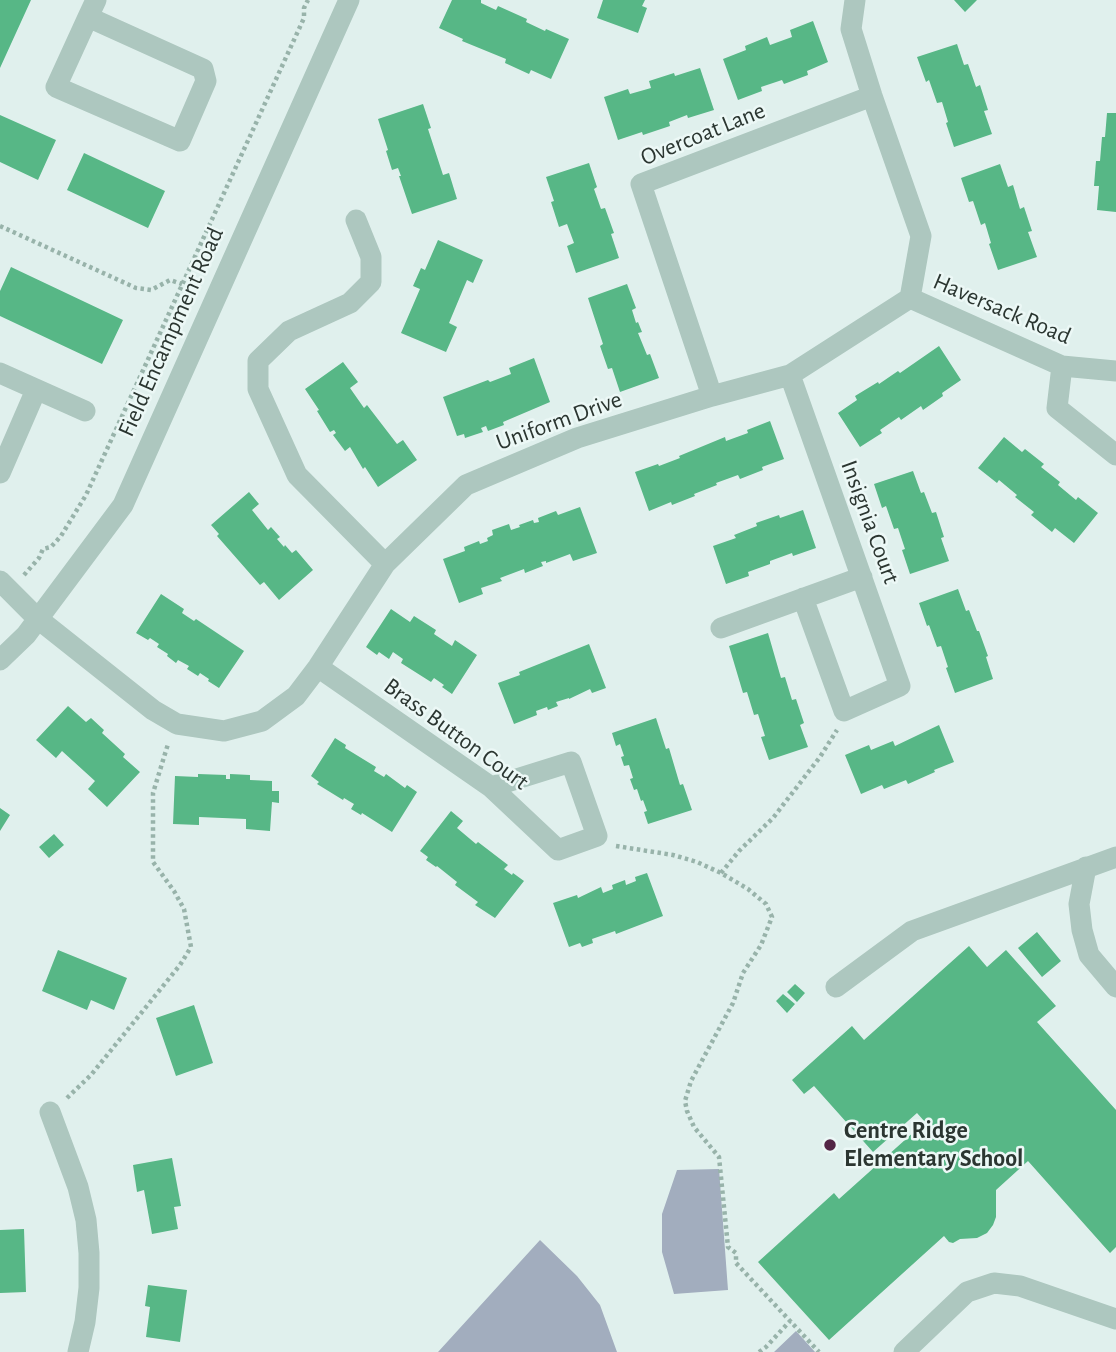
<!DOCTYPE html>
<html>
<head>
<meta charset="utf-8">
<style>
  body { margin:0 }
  canvas { display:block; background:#e0f0ed }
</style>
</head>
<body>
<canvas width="1116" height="1352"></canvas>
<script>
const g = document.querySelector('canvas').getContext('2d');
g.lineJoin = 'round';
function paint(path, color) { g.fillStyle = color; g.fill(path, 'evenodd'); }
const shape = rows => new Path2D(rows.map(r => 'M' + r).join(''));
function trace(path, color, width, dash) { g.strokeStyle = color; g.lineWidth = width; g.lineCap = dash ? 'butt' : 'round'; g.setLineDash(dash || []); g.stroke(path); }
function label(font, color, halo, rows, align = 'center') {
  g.font = font + ' "Alegreya Sans",sans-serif'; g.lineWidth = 5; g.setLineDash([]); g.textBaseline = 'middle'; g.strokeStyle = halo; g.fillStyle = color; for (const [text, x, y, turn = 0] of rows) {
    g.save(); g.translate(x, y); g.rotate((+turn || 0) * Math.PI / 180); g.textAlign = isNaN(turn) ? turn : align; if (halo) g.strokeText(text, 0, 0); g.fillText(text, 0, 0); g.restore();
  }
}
const green = shape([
  [719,1169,728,1290,674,1294,662,1252,662,1214,677,1170],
  [540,1240,577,1276,600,1305,617,1352,438,1352],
  [796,1331,815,1352,774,1352]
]);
const building = shape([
  [0,0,31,0,0,68],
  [452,0,481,0,481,3,496,10,498,6,527,19,526,22,545,31,546,29,569,39,551,79,531,70,529,74,505,63,506,59,462,41,463,39,439,28],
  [603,0,645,0,642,6,647,8,638,33,597,18],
  [954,0,977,0,965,12],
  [813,21,828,62,807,71,808,75,784,84,782,80,761,87,762,91,738,100,723,59,746,50,745,46,767,37,770,45,792,37,790,30],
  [957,44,964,65,968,64,976,87,980,85,988,110,984,111,992,134,954,147,946,123,948,122,942,102,937,103,929,80,926,82,917,57],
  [700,68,714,110,688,118,687,115,669,122,670,126,643,135,642,132,618,140,604,97,628,89,630,94,651,88,649,81,674,73,675,76],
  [423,104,431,128,428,129,443,175,449,173,457,199,412,214,399,176,401,176,398,168,392,170,386,151,388,150,378,119],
  [1107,113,1116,113,1116,212,1097,210,1099,186,1094,186,1096,161,1100,161,1102,137,1105,137],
  [0,115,56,140,38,180,0,162],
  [84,153,165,191,148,228,67,190],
  [589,163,597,187,594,189,601,209,605,208,614,233,611,234,619,258,576,273,567,246,574,243,567,224,559,227,551,202,554,201,546,177],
  [1000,164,1008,187,1013,185,1020,209,1024,207,1032,231,1028,232,1037,257,998,270,989,244,991,243,985,223,981,225,973,201,969,202,961,178],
  [438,240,483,260,473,283,467,280,449,323,457,327,446,352,401,333,420,289,413,286,421,268,425,270],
  [11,267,123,320,102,364,0,316,0,291],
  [627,284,636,308,632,310,636,323,638,322,642,332,638,333,647,355,650,354,659,378,620,392,612,368,608,369,600,346,603,344,588,298],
  [939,346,961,380,942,393,943,396,923,410,921,406,901,420,899,417,880,430,882,433,860,447,838,413,857,400,855,396,878,382,879,384,898,371,900,373],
  [534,358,550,402,503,422,504,425,488,431,486,426,481,428,483,432,465,438,464,434,457,436,443,397,488,380,490,382,511,374,509,368],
  [343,362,358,382,350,388,364,408,367,405,397,444,403,440,417,460,378,487,365,467,363,469,350,447,345,451,333,435,336,433,334,430,330,432,317,411,319,410,305,389],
  [770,421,784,459,762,467,763,470,740,479,738,475,716,483,717,485,694,494,695,496,672,505,671,502,649,511,635,472,658,464,659,466,680,458,679,456,725,437,726,441,748,433,747,430],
  [1004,437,1022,452,1025,449,1044,464,1041,467,1060,482,1058,485,1076,500,1078,497,1098,513,1074,543,1055,528,1052,532,1031,515,1034,512,1015,497,1017,495,999,480,997,483,978,468],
  [913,471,921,493,924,492,932,513,936,512,944,537,941,538,949,561,910,574,902,550,905,549,898,528,894,529,886,506,882,508,874,484],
  [249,492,259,504,252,510,268,530,271,527,280,537,277,539,284,547,285,545,292,553,296,550,313,570,279,600,264,582,260,585,217,536,219,534,211,525],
  [580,507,597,553,573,561,570,554,546,563,546,561,541,562,543,566,525,573,524,569,500,578,502,581,481,588,483,594,459,603,443,559,465,551,464,547,479,541,480,544,488,541,487,538,493,535,492,530,509,524,511,530,520,527,519,525,533,520,534,523,539,522,538,518,556,511,558,515],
  [803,510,816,548,793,556,792,553,770,561,770,564,748,572,749,576,726,584,713,546,736,538,734,535,757,526,756,523,779,515,780,518],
  [958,589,966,611,969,610,977,631,979,631,988,656,986,657,993,679,955,693,946,668,948,667,941,646,937,647,929,625,927,626,919,603],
  [161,594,184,609,182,613,194,621,196,619,244,651,219,688,208,681,209,679,200,673,198,676,187,669,189,666,178,660,176,663,167,656,168,654,157,647,159,644,150,638,148,640,136,633],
  [391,609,410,622,414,616,436,630,434,634,452,646,455,640,477,655,452,694,442,687,444,685,434,678,431,682,401,663,403,659,393,652,389,659,379,652,377,655,366,647],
  [768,633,781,678,785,677,792,700,796,699,804,723,800,725,808,747,769,760,761,737,765,736,758,714,754,715,747,692,743,693,729,646],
  [589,644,606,688,592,693,590,689,569,699,569,698,556,702,558,706,548,710,547,707,536,711,537,715,514,724,498,683,520,675,519,672],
  [68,706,86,722,91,718,104,730,102,733,125,754,123,757,140,772,107,807,88,789,95,781,62,751,56,758,36,740],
  [656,718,666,749,669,748,680,785,683,784,692,810,648,824,644,812,647,811,643,800,641,801,637,789,634,790,630,779,633,778,629,765,624,766,621,757,624,756,620,744,616,746,612,733],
  [939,725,954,762,934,770,935,772,908,784,906,780,884,789,882,785,861,794,845,755,869,745,871,750,893,741,895,746],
  [335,738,346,745,345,748,376,767,374,771,384,777,386,774,405,788,407,785,417,792,392,832,362,813,361,815,351,809,354,804,344,798,343,800,317,784,319,782,311,776],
  [198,774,226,775,226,779,230,779,230,774,250,775,250,780,272,781,272,791,279,791,279,803,272,802,270,831,246,829,246,819,199,817,199,825,173,824,175,776,198,777],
  [0,808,10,815,0,831],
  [451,811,463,821,457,828,476,844,478,842,508,865,504,869,512,875,513,873,524,881,495,918,475,905,478,902,455,885,457,882,437,866,436,867,426,860,428,857,420,851],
  [54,834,64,845,49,858,39,847],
  [647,873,663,916,616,934,615,931,592,939,593,943,582,947,580,943,569,947,553,903,577,895,578,898,601,887,603,893,613,889,612,885,625,880,626,885,636,881,635,877],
  [1037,932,1061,961,1042,977,1018,948],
  [969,946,987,967,1006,950,1056,1006,1037,1022,1116,1110,1116,1247,1110,1253,1028,1161,996,1190,996,1217,993,1225,987,1233,977,1238,960,1239,953,1243,949,1242,944,1236,829,1340,758,1262,834,1193,839,1199,925,1122,917,1113,873,1152,814,1086,804,1094,792,1080,852,1026,864,1040],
  [58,950,127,978,114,1010,91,1000,87,1010,42,991],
  [795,984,805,993,797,1002,787,992],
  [783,994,795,1004,787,1013,776,1001],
  [194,1005,213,1063,176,1076,156,1018],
  [172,1158,181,1206,174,1207,178,1229,152,1234,144,1190,137,1192,133,1165],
  [24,1229,26,1292,0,1293,0,1230],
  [148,1285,187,1290,180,1342,146,1337,150,1307,145,1306]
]);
const path = shape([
  [0,226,136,288,151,290,170,280,182,284],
  [24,575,39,558,43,549,51,547,61,536,86,495,304,18,304,8,308,0],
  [616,846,673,855,697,862,721,873,748,889,766,904,772,917,761,945,743,973,733,1003,691,1081,685,1101,687,1111,694,1127,719,1157,728,1247,736,1253,736,1263,819,1352],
  [721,873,739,851,773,818,820,757,837,730],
  [67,1098,91,1075,180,965,191,947,184,909,174,891,153,862,153,793,168,744],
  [759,1352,766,1347,790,1321]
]);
const minor = shape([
  [88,17,203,69,206,81,180,141,56,87,88,17,96,0],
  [356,220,371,257,371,282,350,303,289,331,258,361,258,389,297,475,385,564],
  [910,298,1062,366,1116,371],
  [1062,366,1057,408,1116,455],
  [0,373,85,411],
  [790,375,900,686,844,711,803,598],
  [712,396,641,184,872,96],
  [0,473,36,390],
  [0,581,37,618,153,710,177,724,224,731,262,721,296,696,318,667,385,564,466,485,577,438,712,396,790,375,910,298,921,236,872,96,851,29,855,0],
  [721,628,862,577],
  [0,660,26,635,123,505,349,0],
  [318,667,491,787,558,850,597,836,571,762,491,787],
  [1086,867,1079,904,1082,930,1089,955,1116,987],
  [836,987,912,931,1116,857],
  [50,1112,78,1187,86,1220,89,1253,89,1288,85,1322,78,1352],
  [904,1352,967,1292,994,1283,1020,1286,1116,1319]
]);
const markers = [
  [830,1145,7,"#532545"]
];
const streetNames = [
  ["Overcoat Lane",703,134,-22],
  ["Haversack Road",1002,309,23],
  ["Field Encampment Road",171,332,-66],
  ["Uniform Drive",559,421,-20],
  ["Insignia Court",870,522,70],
  ["Brass Button Court",456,734,36]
];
const poiNames = [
  ["Centre Ridge",844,1131],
  ["Elementary School",844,1159]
];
paint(green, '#a2adbe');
paint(building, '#57b786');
trace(path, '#98b3aa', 4.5, [3.5, 3.5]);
trace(minor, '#adc7bf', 21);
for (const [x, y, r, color] of markers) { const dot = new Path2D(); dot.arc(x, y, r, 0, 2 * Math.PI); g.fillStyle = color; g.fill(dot); trace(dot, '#ecf8f6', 2.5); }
label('24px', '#2b3631', '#ecf8f6', streetNames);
label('bold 24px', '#2b3631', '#ecf8f6', poiNames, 'left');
</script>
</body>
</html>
